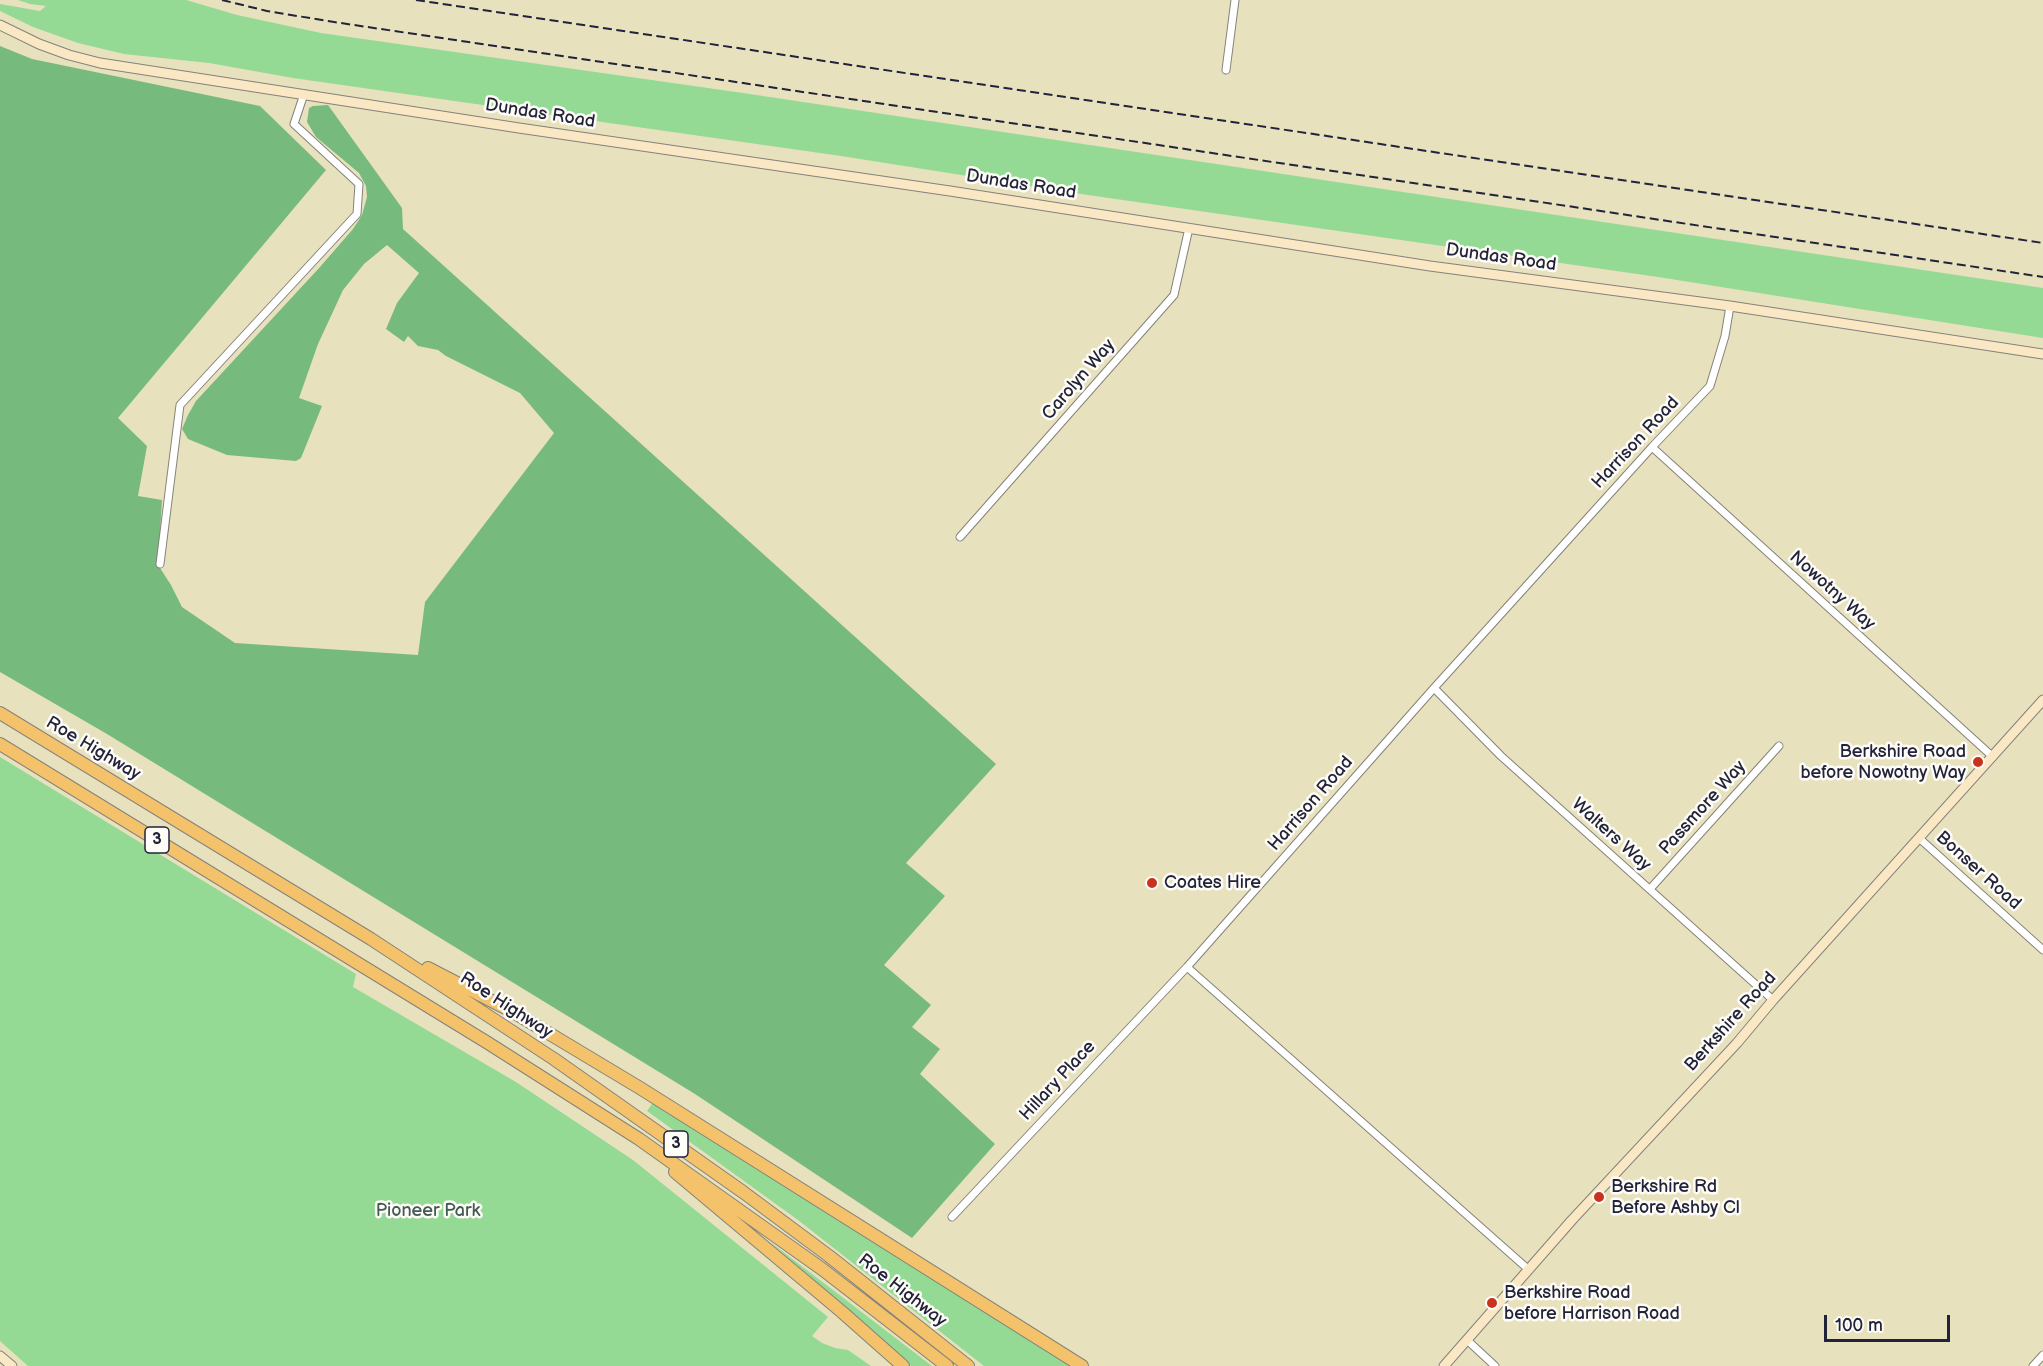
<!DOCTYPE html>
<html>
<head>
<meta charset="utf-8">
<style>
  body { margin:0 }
  #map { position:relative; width:2043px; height:1366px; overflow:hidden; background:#e7e1bd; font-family:"Balsamiq Sans",sans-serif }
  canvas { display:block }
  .scale { position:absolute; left:1824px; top:1315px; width:126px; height:27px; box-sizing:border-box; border:3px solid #22223b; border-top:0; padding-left:8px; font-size:18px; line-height:21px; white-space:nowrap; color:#22223b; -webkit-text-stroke:4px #fdfcf7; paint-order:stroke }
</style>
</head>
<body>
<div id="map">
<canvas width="2043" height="1366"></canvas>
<div class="scale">100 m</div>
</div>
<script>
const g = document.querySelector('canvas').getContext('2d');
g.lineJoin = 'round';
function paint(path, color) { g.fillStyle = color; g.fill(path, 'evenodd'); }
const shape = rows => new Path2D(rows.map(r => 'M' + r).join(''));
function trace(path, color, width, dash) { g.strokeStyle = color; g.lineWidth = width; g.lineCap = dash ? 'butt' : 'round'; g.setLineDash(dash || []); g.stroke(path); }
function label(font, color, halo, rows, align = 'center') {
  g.font = font + ' "Balsamiq Sans",sans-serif'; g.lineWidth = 5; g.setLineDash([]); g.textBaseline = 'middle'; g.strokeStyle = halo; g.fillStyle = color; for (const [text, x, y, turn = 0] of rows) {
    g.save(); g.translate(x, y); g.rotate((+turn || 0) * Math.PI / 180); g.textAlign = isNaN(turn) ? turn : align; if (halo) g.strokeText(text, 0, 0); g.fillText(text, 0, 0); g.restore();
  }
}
const green = shape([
  [18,0,186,0,237,15,321,33,743,93,2043,288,2043,338,1658,277,1088,195,841,156,293,78,209,63,124,54,78,43,33,27,0,11,0,4,40,11,46,6,30,4],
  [0,757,356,974,353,987,516,1082,633,1160,828,1317,812,1336,822,1343,835,1348,848,1350,871,1366,28,1366,0,1341],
  [654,1101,996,1317,1070,1366,984,1366,798,1220,647,1111],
  [769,1241,932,1366,911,1366]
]);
const forest = shape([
  [0,46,32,59,260,106,326,170,118,418,147,446,138,496,162,500,158,565,171,585,182,607,235,643,418,655,425,602,554,433,520,393,446,356,438,350,418,346,408,336,404,342,386,329,397,303,419,273,387,245,364,264,343,290,318,344,299,398,322,406,301,458,296,461,227,455,188,439,182,429,188,415,196,401,320,267,353,229,362,215,367,197,366,186,359,173,316,137,307,122,309,108,313,106,328,105,402,208,403,229,996,764,906,863,945,896,884,965,931,1005,912,1027,940,1049,920,1074,995,1144,912,1238,695,1094,107,734,0,672]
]);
const minor = shape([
  [1226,70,1235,0],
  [1652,447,1993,757],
  [960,537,1174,295,1189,228],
  [160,564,180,405,357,214,359,184,294,124,304,94],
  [1434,688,1501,756,1773,1000],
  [1919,838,2043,950],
  [1650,889,1779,746],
  [952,1217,1187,967],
  [1529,1270,1187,967,1434,688,1652,447,1710,386,1725,336,1730,306],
  [1467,1340,1495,1366],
  [2033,1366,2043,1355]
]);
const secondary = shape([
  [0,25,39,44,69,55,100,63,519,128,950,191,1430,266,1730,306,2043,354],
  [0,1356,12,1366],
  [1444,1366,1572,1220,1737,1043,1773,1000,2043,700]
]);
const motorway = shape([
  [0,713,371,939,554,1059,743,1192,829,1256,968,1366],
  [0,744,488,1043,639,1139,822,1269,947,1366],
  [428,968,515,1013,640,1088,1082,1366],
  [675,1172,842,1312,903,1366]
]);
const rail = shape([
  [222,0,267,11,334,22,2043,277],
  [416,0,2043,243]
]);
const markers = [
  [1978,762,6,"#c8321e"],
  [1152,883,6,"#c8321e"],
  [1599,1197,6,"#c8321e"],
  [1492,1303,6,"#c8321e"]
];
const shields = [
  [157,840,24],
  [676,1144,24]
];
const shieldNames = [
  ["3",157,840],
  ["3",676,1144]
];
const streetNames = [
  ["Dundas Road",540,114,9],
  ["Dundas Road",1021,185,9],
  ["Dundas Road",1501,258,8],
  ["Carolyn Way",1079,380,-49],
  ["Harrison Road",1636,443,-47],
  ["Nowotny Way",1832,591,42],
  ["Roe Highway",93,749,31],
  ["Harrison Road",1311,804,-49],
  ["Passmore Way",1703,808,-48],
  ["Walters Way",1611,835,42],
  ["Bonser Road",1978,871,42],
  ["Roe Highway",506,1006,33],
  ["Berkshire Road",1731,1022,-48],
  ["Hillary Place",1058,1081,-47],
  ["Roe Highway",902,1291,38]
];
const poiNames = [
  ["Berkshire Road",1966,752,"right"],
  ["before Nowotny Way",1966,773,"right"],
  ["Coates Hire",1164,883],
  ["Berkshire Rd",1611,1187],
  ["Before Ashby Cl",1611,1208],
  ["Berkshire Road",1504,1293],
  ["before Harrison Road",1504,1314]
];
const parkNames = [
  ["Pioneer Park",428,1211]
];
paint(green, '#94da94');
paint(forest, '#77ba7e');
trace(minor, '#84827c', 9);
trace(secondary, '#84827c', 11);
trace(motorway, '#84827c', 14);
trace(minor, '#fff', 7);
trace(secondary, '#fae7c3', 9);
trace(motorway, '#f3c26a', 12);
trace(rail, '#22223b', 2, [9, 4.5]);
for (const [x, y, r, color] of markers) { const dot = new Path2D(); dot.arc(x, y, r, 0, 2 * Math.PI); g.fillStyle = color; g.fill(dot); trace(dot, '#fdfcf7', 2); }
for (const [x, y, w] of shields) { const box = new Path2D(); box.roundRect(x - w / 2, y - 13, w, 26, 4.5); g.fillStyle = '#fdfcf7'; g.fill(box); trace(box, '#22223b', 1.5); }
label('bold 16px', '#22223b', null, shieldNames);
label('18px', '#22223b', '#fdfcf7', streetNames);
label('18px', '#22223b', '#fdfcf7', poiNames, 'left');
label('18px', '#445956', '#fdfcf7', parkNames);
</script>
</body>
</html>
